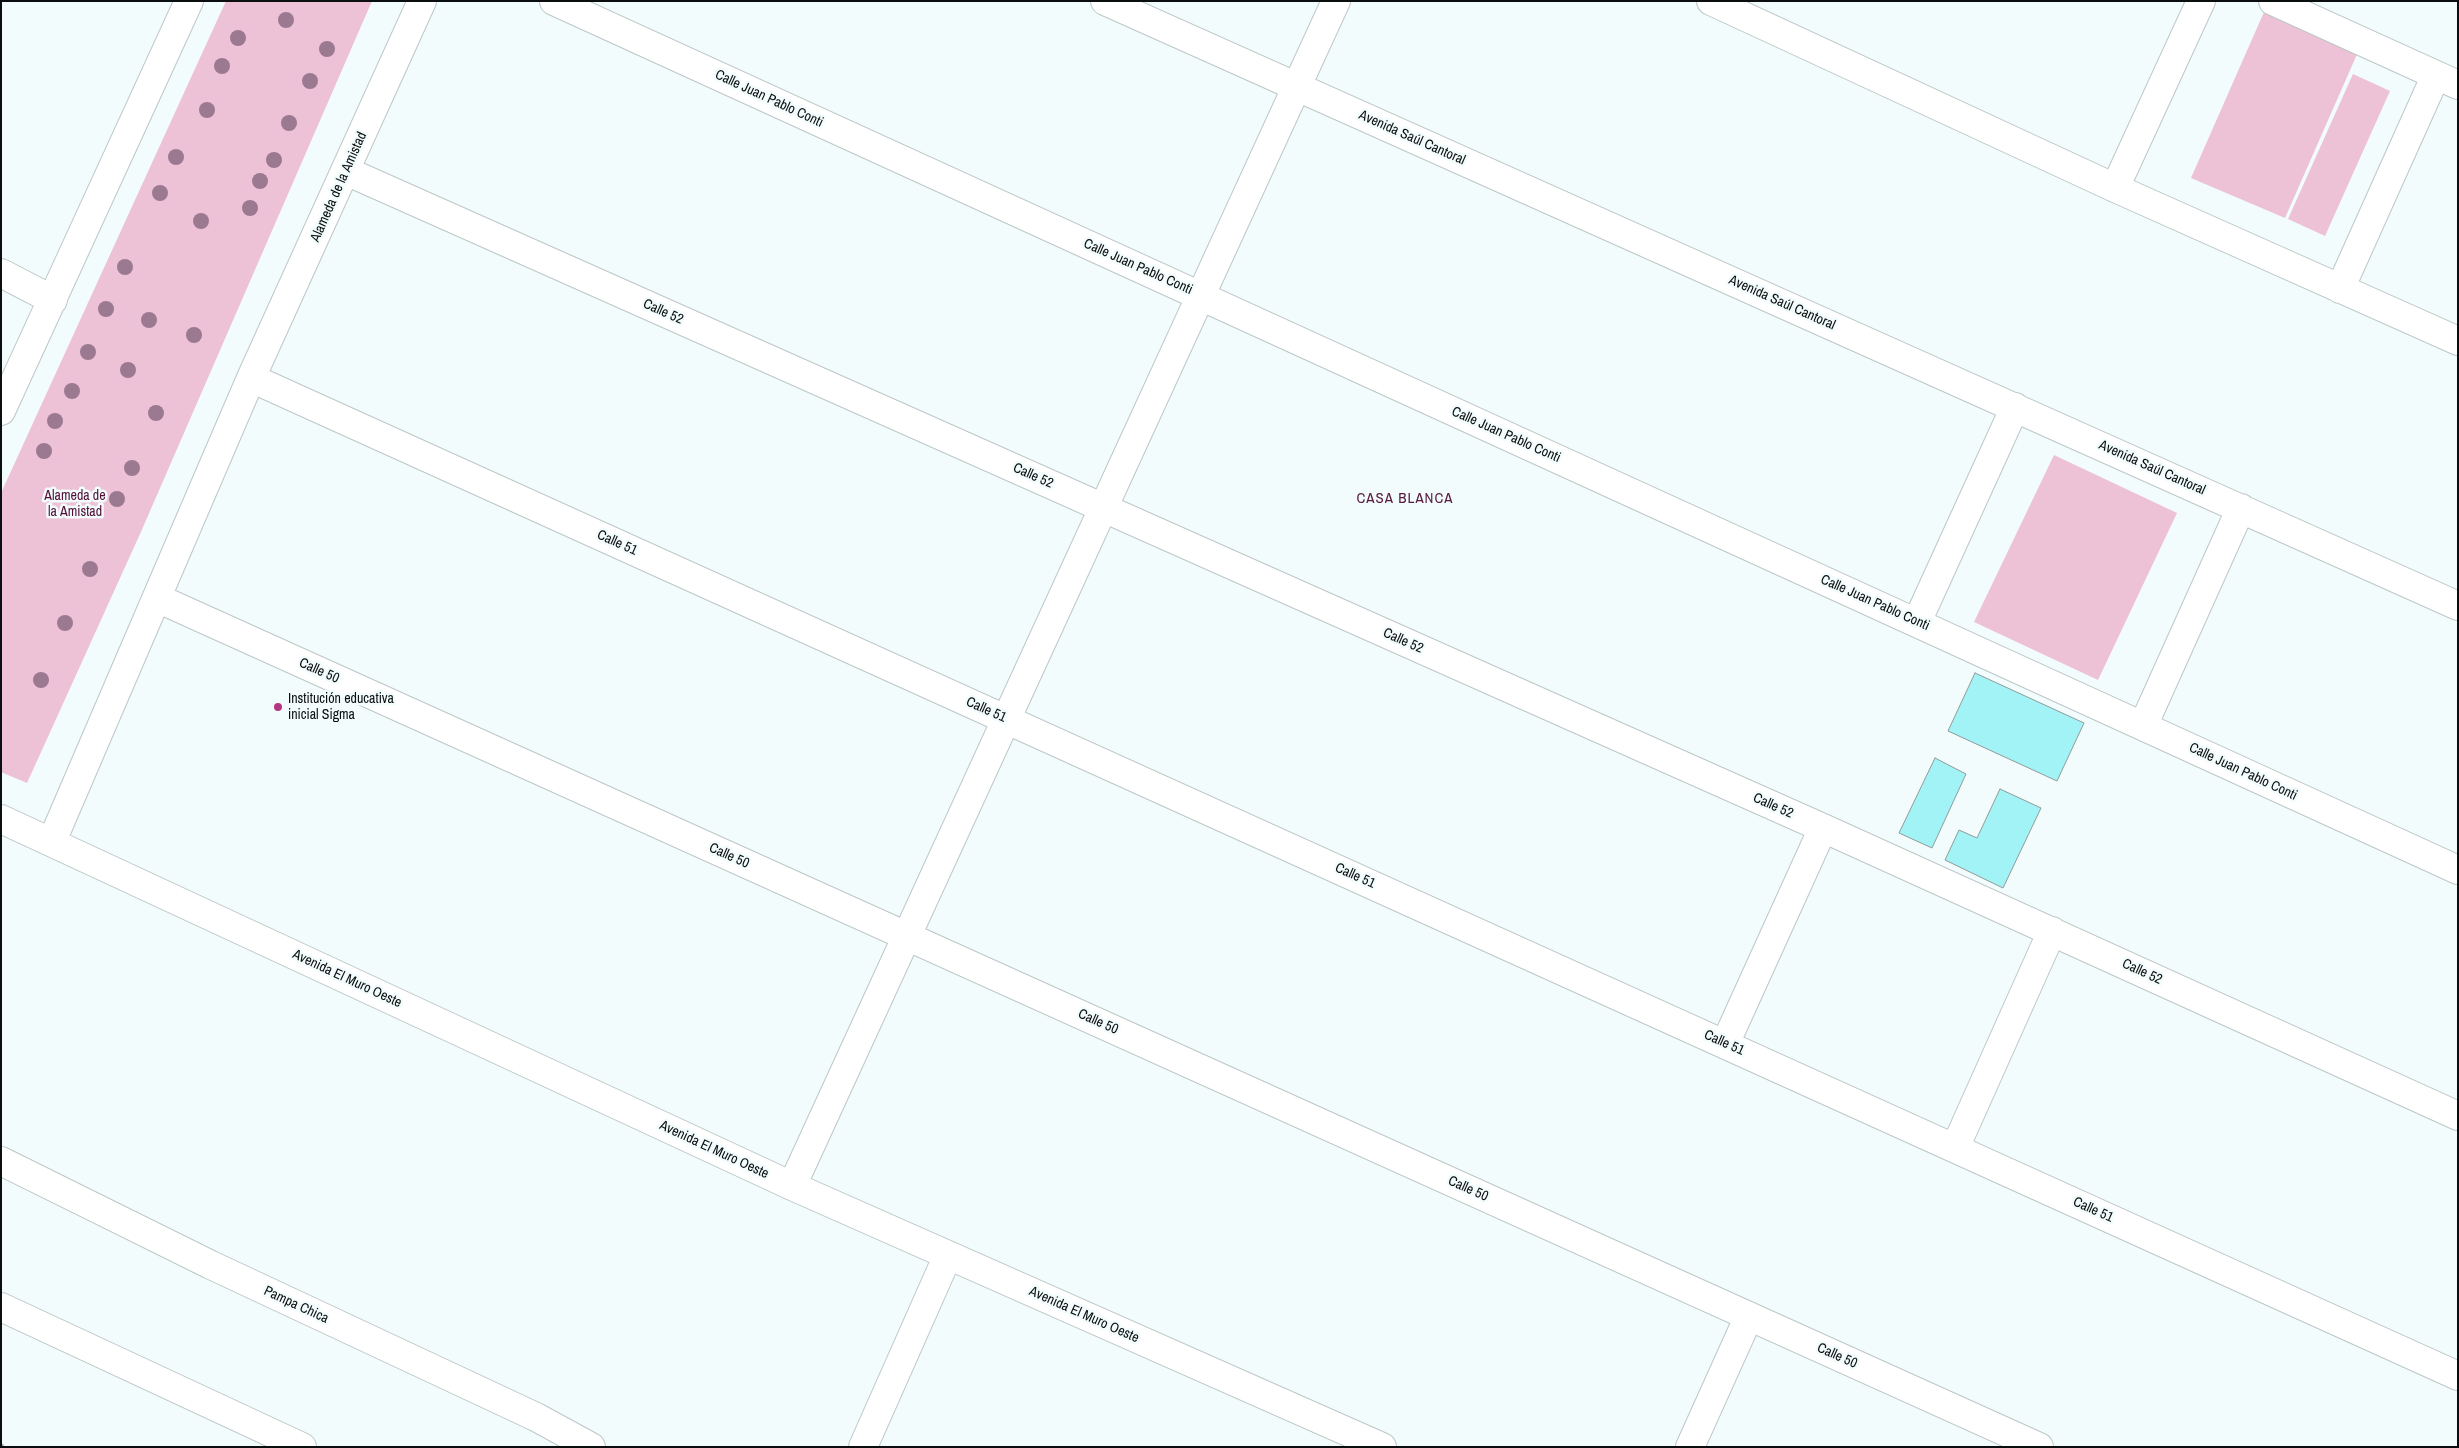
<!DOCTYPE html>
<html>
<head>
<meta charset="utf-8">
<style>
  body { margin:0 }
  #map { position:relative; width:2459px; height:1448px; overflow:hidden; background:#f2fcfc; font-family:"Archivo Narrow",sans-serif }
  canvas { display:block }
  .frame { position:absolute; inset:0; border:2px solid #0b0e0e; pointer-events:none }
</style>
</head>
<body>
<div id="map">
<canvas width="2459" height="1448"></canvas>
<div class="frame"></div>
</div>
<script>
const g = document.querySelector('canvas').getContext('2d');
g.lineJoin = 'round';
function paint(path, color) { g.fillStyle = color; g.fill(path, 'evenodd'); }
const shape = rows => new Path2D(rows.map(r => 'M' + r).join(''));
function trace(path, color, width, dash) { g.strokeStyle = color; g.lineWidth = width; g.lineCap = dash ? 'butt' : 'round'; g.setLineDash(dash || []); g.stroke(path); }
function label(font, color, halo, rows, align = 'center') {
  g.font = font + ' "Archivo Narrow",sans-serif'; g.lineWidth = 5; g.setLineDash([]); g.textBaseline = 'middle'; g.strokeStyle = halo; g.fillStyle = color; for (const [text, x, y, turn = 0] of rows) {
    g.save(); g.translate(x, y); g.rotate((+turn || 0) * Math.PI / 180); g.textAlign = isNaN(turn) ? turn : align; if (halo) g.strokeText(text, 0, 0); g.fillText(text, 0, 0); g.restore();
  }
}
const green = shape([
  [226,1,372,1,140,534,27,783,1,772,1,493],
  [2264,12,2358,52,2285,218,2191,178],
  [2353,74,2390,91,2325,236,2288,219],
  [2054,455,2177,513,2098,680,1974,622]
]);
const building = shape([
  [1975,673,2084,723,2057,781,1948,731,1975,673],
  [1935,758,1966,774,1932,848,1899,833,1935,758],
  [2000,789,2041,808,2003,888,1945,860,1959,830,1977,838,2000,789]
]);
const path = shape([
  [1,1445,5,1447]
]);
const minor = shape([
  [554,1,2458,870],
  [1105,1,2458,606],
  [1711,1,2115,188,2458,341],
  [2273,1,2458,85],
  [346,171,1823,828,2458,1116],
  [2115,188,2201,1],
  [1,273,53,300],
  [2340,289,2436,75],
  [251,378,2458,1376],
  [1,411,189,1],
  [157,598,2039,1447],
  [1917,622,2015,407],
  [2143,726,2241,508],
  [1,819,792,1186,1382,1447],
  [52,841,251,378,422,1],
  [1725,1044,1823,828],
  [1955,1148,2052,931],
  [1,1161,211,1265,536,1417,591,1447],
  [792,1186,1336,1],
  [1,1307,302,1447],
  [863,1447,948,1255],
  [1690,1447,1749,1316]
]);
const trees = [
  [286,20],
  [238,38],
  [327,49],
  [222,66],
  [310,81],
  [207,110],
  [289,123],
  [176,157],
  [274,160],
  [260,181],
  [160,193],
  [250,208],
  [201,221],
  [125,267],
  [106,309],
  [149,320],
  [194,335],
  [88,352],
  [128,370],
  [72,391],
  [156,413],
  [55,421],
  [44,451],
  [132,468],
  [117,499],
  [90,569],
  [65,623],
  [41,680]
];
const markers = [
  [278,707,5,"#b53582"]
];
const streetNames = [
  ["Calle Juan Pablo Conti",769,99,25],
  ["Avenida Saúl Cantoral",1412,138,24],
  ["Alameda de la Amistad",339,187,-66],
  ["Calle Juan Pablo Conti",1138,267,24],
  ["Avenida Saúl Cantoral",1782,303,24],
  ["Calle 52",663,312,24],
  ["Calle Juan Pablo Conti",1506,435,24],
  ["Avenida Saúl Cantoral",2152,468,24],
  ["Calle 52",1033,476,24],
  ["Calle 51",617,543,24],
  ["Calle Juan Pablo Conti",1875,603,24],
  ["Calle 52",1403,641,24],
  ["Calle 50",319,671,24],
  ["Calle 51",986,710,24],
  ["Calle Juan Pablo Conti",2243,772,25],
  ["Calle 52",1773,806,24],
  ["Calle 50",729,856,24],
  ["Calle 51",1355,876,24],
  ["Calle 52",2142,972,25],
  ["Avenida El Muro Oeste",347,979,25],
  ["Calle 50",1098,1022,24],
  ["Calle 51",1724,1043,24],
  ["Avenida El Muro Oeste",714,1150,25],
  ["Calle 50",1468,1189,24],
  ["Calle 51",2093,1210,24],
  ["Pampa Chica",296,1305,25],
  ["Avenida El Muro Oeste",1084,1315,24],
  ["Calle 50",1837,1356,24]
];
const parkNames = [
  ["Alameda de",75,496],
  ["la Amistad",75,512]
];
const poiNames = [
  ["Institución educativa",288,699],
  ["inicial Sigma",288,715]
];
const neighbourhoodNames = [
  ["CASA BLANCA",1405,499]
];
paint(green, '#edc1d6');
paint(building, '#a1f3f6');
trace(building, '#919a9a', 1);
trace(minor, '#bdc7c7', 30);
trace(path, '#9aa2a2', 3, [2.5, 4]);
trace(minor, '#fff', 28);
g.fillStyle = '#9b7990';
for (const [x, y] of trees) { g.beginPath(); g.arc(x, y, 8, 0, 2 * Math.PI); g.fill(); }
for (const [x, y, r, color] of markers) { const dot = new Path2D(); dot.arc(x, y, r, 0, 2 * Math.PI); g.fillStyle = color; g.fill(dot); trace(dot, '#f2fcfc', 2); }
label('14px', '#0b0e0e', '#f2fcfc', streetNames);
label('14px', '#530e38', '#f2fcfc', parkNames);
label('14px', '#0b0e0e', '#f2fcfc', poiNames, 'left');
g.letterSpacing = '1px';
label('15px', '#591b3f', '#f2fcfc', neighbourhoodNames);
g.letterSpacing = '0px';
</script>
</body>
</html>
